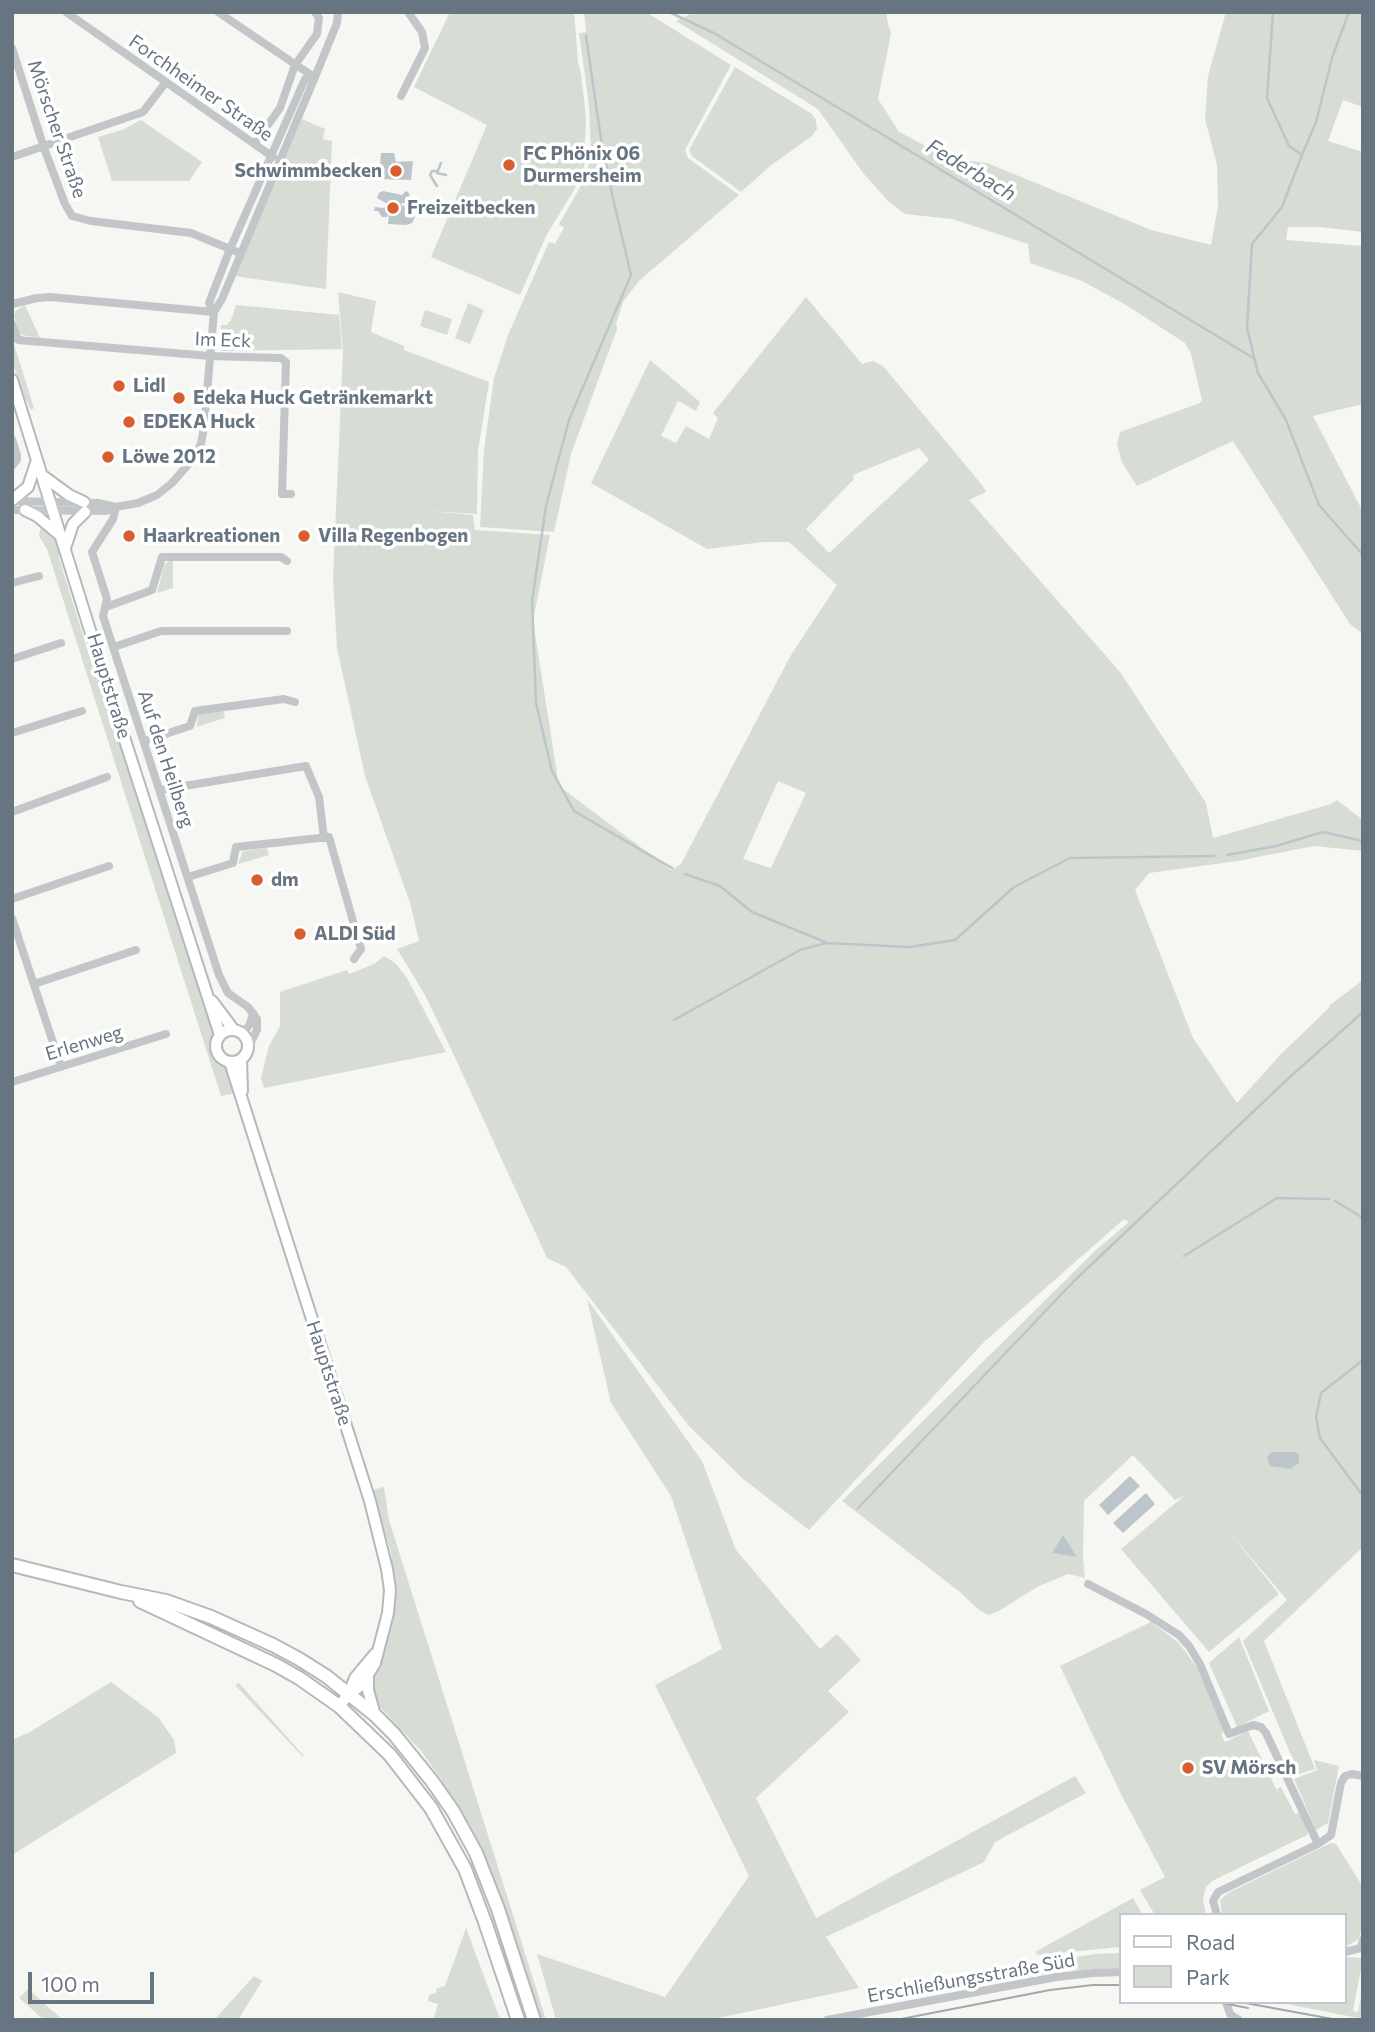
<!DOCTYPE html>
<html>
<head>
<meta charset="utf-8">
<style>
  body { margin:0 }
  #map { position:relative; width:1375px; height:2032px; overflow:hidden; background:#f6f6f3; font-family:Commissioner,sans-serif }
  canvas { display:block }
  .frame { position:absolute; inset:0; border:14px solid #677582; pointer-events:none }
  .legend { position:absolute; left:1119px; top:1913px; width:228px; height:91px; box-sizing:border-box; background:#fff; border:2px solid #c2c8cd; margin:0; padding:9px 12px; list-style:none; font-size:21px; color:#677582 }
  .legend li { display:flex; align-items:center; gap:14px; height:35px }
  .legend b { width:35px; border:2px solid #c2c8cd }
  .scale { position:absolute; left:28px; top:1972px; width:126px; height:32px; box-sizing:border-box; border:4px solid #677582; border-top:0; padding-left:9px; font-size:21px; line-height:24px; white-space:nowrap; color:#677582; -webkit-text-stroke:5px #fff; paint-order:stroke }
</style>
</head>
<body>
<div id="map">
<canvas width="1375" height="2032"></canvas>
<div class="frame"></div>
<ul class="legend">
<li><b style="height:9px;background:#fff"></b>Road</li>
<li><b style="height:19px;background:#d7ddd4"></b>Park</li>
</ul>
<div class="scale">100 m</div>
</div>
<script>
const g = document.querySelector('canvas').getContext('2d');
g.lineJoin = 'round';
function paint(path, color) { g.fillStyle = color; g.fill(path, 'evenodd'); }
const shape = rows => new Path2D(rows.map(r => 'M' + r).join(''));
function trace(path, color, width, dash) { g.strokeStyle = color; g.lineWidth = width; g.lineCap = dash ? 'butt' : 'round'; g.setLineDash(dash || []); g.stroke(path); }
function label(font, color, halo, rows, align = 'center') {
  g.font = font + ' Commissioner,sans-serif'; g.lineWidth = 7; g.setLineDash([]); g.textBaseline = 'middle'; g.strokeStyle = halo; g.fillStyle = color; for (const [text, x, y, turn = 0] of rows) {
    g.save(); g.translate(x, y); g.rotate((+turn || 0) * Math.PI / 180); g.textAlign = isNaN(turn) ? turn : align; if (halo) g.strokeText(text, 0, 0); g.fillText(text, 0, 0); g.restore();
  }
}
const green = shape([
  [450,12,574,12,578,62,581,74,586,117,584,167,574,190,546,236,520,295,431,257,487,125,414,87],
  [584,12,646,12,731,65,685,150,688,158,739,195,639,281,623,302,616,324,617,329,571,454,554,532,480,527,484,450,494,378,508,335,549,242,555,244,564,228,559,224,586,177,591,154,589,106,579,33,586,32],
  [694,12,887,12,887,20,891,33,878,99,899,132,949,158,987,163,1151,230,1211,245,1218,206,1217,165,1205,119,1208,76,1226,12,1363,12,1363,107,1343,100,1328,141,1363,152,1363,232,1319,227,1288,227,1286,240,1363,246,1363,404,1313,416,1363,512,1363,634,1350,624,1233,441,1137,486,1122,462,1117,444,1120,432,1200,403,1202,400,1191,354,1185,343,1126,305,1082,281,1030,263,1028,244,952,219,905,214,888,201,863,173,818,109,676,21],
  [735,67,812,114,816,120,817,129,812,136,770,166,741,192,692,156,689,150],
  [302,119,325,129,323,139,332,141,326,289,234,276],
  [141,120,202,162,189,181,112,181,98,137,122,130],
  [338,292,376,301,371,332,404,346,404,350,489,382,478,451,477,514,430,511,473,515,475,530,550,535,533,621,559,786,671,870,681,864,791,655,837,585,789,542,763,542,707,549,591,483,650,360,700,402,696,411,678,401,661,436,676,443,686,426,709,439,718,418,713,413,806,297,862,364,873,361,883,366,982,485,986,492,969,500,1120,672,1206,803,1213,838,1331,804,1337,800,1363,820,1363,851,1314,846,1238,861,1149,873,1135,890,1193,1038,1237,1103,1281,1054,1329,1008,1330,1005,1363,980,1363,1547,1264,1641,1315,1769,1299,1774,1243,1641,1287,1600,1231,1534,1279,1594,1209,1652,1121,1549,1185,1495,1175,1500,1133,1455,1084,1501,1083,1558,1085,1578,1068,1574,1039,1586,997,1612,988,1615,978,1609,960,1592,842,1501,1096,1250,1129,1222,1124,1219,984,1342,809,1530,742,1478,689,1426,566,1267,547,1258,451,1049,425,995,397,949,419,941,410,903,365,776,337,648,333,578,343,351],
  [919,448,929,460,829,553,806,529,854,479,853,475],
  [778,781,806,793,771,868,743,859],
  [468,303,484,310,470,344,455,338],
  [25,305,40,338,22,335,19,332,14,316,15,311],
  [236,305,339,315,342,349,222,351,220,345,221,325,227,325,231,320],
  [425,310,452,319,447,335,420,326],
  [12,338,34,408,31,410,22,392,12,360],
  [41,525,56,539,60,549,59,558,91,661,100,681,216,1034,214,1047,215,1054,228,1067,235,1093,221,1096,47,549,39,536],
  [170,560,173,560,173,588,157,593,164,565],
  [223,710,225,718,196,727,199,713],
  [267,848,269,855,238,864,243,851],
  [384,956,395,963,407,978,446,1052,264,1088,261,1078,269,1046,280,1026,280,992,347,970,349,974,374,964],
  [587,1299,702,1461,736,1550,820,1649,837,1634,861,1660,828,1691,849,1712,756,1798,816,1918,1075,1776,1086,1793,995,1842,984,1862,826,1937,859,1988,709,2020,556,2020,537,1954,665,1997,749,1876,655,1685,722,1649,671,1496,611,1403],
  [384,1487,389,1520,546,2020,540,2020,521,1963,441,1779,421,1751,379,1706,373,1691,373,1681,392,1623,395,1596,391,1552,372,1490],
  [1151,1622,1178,1642,1199,1670,1224,1731,1221,1734,1225,1742,1248,1731,1280,1797,1277,1789,1281,1787,1295,1814,1300,1812,1308,1831,1307,1835,1212,1881,1206,1887,1203,1899,1206,1915,1155,1915,1140,1890,1165,1877,1121,1794,1060,1666],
  [1239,1637,1269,1711,1237,1727,1209,1663],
  [111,1682,158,1717,174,1740,176,1753,12,1855,12,1740,30,1732],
  [239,1683,304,1756,303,1757,235,1685],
  [1314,1760,1339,1766,1328,1823,1316,1830,1294,1779,1317,1770],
  [1331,1843,1336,1844,1363,1887,1363,1919,1359,1939,1345,1947,1345,1915,1222,1915,1220,1900,1228,1893],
  [1133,1898,1143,1915,1121,1915,1121,1947,1038,1955,1035,1952],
  [466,1928,497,2011,501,2020,433,2020,438,2004,428,2001,429,1995,436,1993,437,1988,445,1986],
  [1121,1953,1121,1968,1063,1971,892,1999,891,1992,1033,1963,1096,1954],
  [1345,1957,1363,1958,1353,2011,1358,2012,1363,1987,1363,2019,1277,2002,1345,2002],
  [254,1976,262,1981,238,2020,214,2020],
  [28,1989,63,2020,44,2020,19,1998]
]);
const water = shape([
  [381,153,394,153,396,162,413,161,411,180,379,179],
  [383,191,402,195,406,191,409,193,411,203,402,203,401,205,408,207,414,211,415,217,412,223,406,225,388,224,389,212,387,217,382,217,378,211,374,211,375,207,383,208,386,206,386,203,377,198,379,193],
  [1271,1452,1295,1452,1299,1455,1299,1463,1290,1469,1270,1466,1267,1458],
  [1130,1476,1140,1486,1108,1515,1099,1505],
  [1146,1493,1155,1504,1123,1533,1113,1523],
  [1063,1535,1077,1557,1052,1553]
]);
const stream = shape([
  [669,12,714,33,1255,359],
  [1273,12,1267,98,1289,146,1302,155,1282,207,1252,244,1247,328,1258,373,1286,420,1319,505,1363,555],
  [586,36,601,139,612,194,631,275,569,420,546,506,532,601,536,703,552,771,574,811,672,868],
  [1302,155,1316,122,1332,58,1349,12],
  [441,163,437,173,446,175],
  [437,171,432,171,430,175,437,186],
  [1227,855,1276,846,1323,832,1363,841],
  [685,874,720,886,752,912,825,942],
  [674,1020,800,950,826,943,910,947,955,940,1014,887,1070,858,1214,856],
  [1335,1201,1363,1218],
  [1184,1256,1277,1198,1329,1199],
  [1363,1360,1321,1393,1316,1417,1320,1438,1363,1496],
  [858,1508,1075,1280,1291,1076,1363,1012]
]);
const street = shape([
  [66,12,273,157],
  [218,12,314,77],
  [12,48,44,148,65,204,72,216,91,221,191,233,240,253],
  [401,96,425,48,422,32,408,12],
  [255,143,280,108,295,65,317,34,319,18,315,12],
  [12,157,143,112,166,82],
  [12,304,37,298,50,297,214,312],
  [214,312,209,303,230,249,305,79,315,77],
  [12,324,18,340,210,356,281,358,286,362,282,494,291,494],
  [12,439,17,455,17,460,12,466],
  [12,501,98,503,116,507],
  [116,507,113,519,92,552,107,599,103,616,219,975,228,993,248,1007,257,1019,257,1030,249,1046],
  [12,510,106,511,116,507,138,503,157,495,172,483,193,459,201,444,204,427,214,312,222,299,315,77,337,23,338,12],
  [12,583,39,576],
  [106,607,152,590,162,557,281,557,287,561],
  [114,647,161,631,287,631],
  [12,659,61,643],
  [12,733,82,711],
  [144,741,190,726,195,711,284,699,295,702],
  [160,790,306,766,319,797,324,838],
  [12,812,107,777],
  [188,877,233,863,236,847,329,837,361,949,354,959],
  [12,899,109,866],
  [12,918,61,1067],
  [34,984,136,950],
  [243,1033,250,1024,253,1013],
  [12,1082,166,1034],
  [1088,1584,1146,1614,1179,1635,1189,1646,1200,1664,1229,1734,1253,1725,1261,1727,1266,1733,1318,1844],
  [1217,1915,1213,1901,1218,1892,1318,1844,1331,1835,1341,1783,1345,1776,1352,1774,1363,1776],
  [1345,1952,1361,1948,1363,1940],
  [1226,2002,1230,2014,1239,2020],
  [827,2020,1056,1977,1094,1973,1121,1972]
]);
const secondary = shape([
  [12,380,103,672,220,1035],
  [43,476,69,495,84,502],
  [12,500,28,487,37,460],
  [25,510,37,516,62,537],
  [65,548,73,524,85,512],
  [212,1001,233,1029],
  '216 1046a16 16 0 1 1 32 0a16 16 0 1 1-32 0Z',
  [241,1060,242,1091],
  [230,1062,370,1501,387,1569,390,1590,388,1613,375,1663,362,1685,349,1694],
  [368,1678,368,1690,375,1715],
  [339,1706,349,1694,355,1678,375,1654]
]);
const primary = shape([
  [12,1565,121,1592,166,1601,211,1617,273,1645,299,1659,326,1676,375,1715,394,1734,432,1781,453,1811,476,1853,498,1909,534,2020],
  [140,1601,276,1665,299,1678,339,1706,390,1755,431,1808,465,1869,485,1922,518,2020]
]);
const tram = shape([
  [1217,2002,1248,2008],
  [1240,2002,1338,2020],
  [896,2020,1050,1990,1093,1985,1121,1985]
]);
const markers = [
  [509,165,7,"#d85e31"],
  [396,171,7,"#d85e31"],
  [393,208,7,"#d85e31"],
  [119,386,7,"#d85e31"],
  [179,398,7,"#d85e31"],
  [129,422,7,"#d85e31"],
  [108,457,7,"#d85e31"],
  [129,536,7,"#d85e31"],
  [304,536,7,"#d85e31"],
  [257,880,7,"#d85e31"],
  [300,934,7,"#d85e31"],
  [1188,1768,7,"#d85e31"]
];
const streetNames = [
  ["Forchheimer Straße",201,88,35],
  ["Mörscher Straße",57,129,71],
  ["Im Eck",223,340,2],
  ["Hauptstraße",109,686,73],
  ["Auf den Heilberg",166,759,72],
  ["Erlenweg",84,1043,-17],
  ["Hauptstraße",329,1373,72],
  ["Erschließungsstraße Süd",971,1978,-10]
];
const poiNames = [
  ["FC Phönix 06",523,154],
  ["Durmersheim",523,176],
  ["Schwimmbecken",382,171,"right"],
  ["Freizeitbecken",407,208],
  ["Lidl",133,386],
  ["Edeka Huck Getränkemarkt",193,398],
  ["EDEKA Huck",143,422],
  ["Löwe 2012",122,457],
  ["Haarkreationen",143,536],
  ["Villa Regenbogen",318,536],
  ["dm",271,880],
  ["ALDI Süd",314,934],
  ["SV Mörsch",1202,1768]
];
const waterNames = [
  ["Federbach",971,170,31]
];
paint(green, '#d7ddd4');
paint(water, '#bcc5ca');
trace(stream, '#bcc5ca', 2.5);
trace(secondary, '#b5b9bd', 14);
trace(primary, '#b5b9bc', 16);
trace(street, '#c2c6c9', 8);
trace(secondary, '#fff', 10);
trace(primary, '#fff', 12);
trace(tram, '#a3a8ad', 2);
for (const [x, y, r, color] of markers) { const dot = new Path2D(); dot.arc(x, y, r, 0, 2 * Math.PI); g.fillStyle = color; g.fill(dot); trace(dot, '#fff', 2.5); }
label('19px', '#677582', '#fff', streetNames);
label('bold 19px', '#677582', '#fff', poiNames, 'left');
label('italic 21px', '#63767f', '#fff', waterNames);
</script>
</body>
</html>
